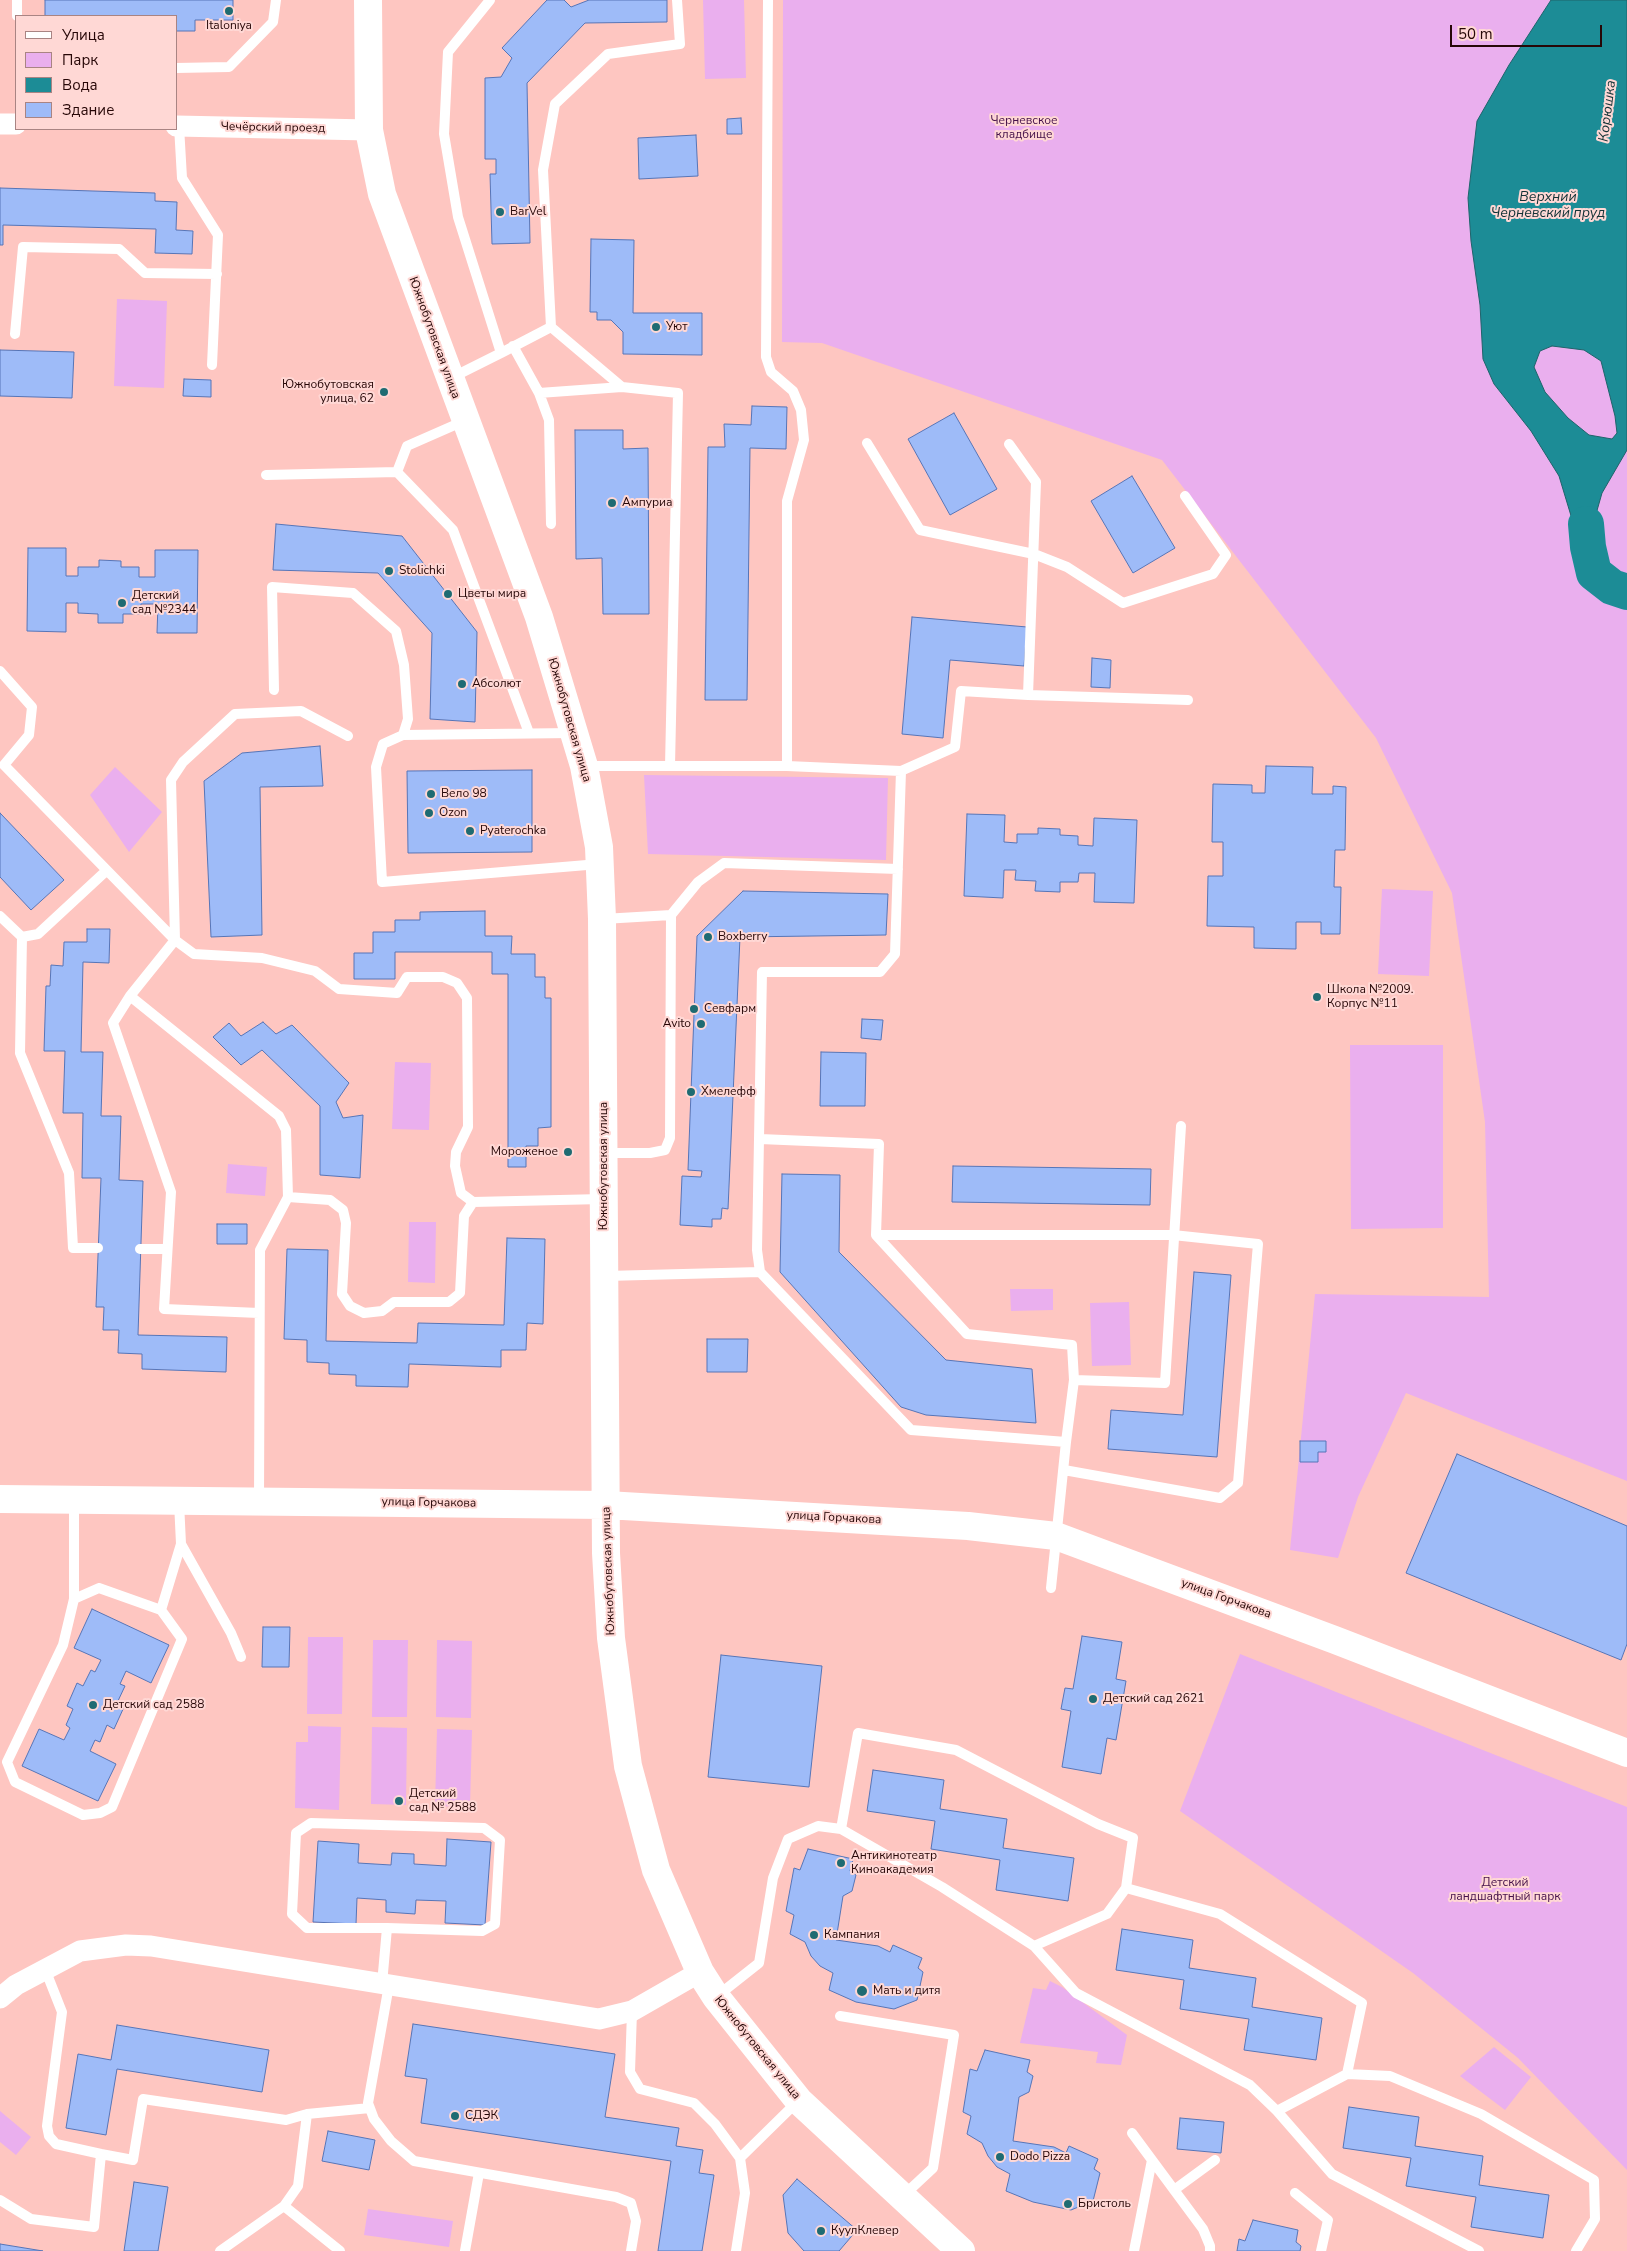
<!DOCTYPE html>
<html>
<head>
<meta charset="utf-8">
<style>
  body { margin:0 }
  #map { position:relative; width:1627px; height:2251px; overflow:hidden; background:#fec6c1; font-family:"Nunito Sans",sans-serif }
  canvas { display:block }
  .legend { position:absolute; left:15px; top:15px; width:162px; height:115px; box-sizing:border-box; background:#ffd8d5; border:1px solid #a98483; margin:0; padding:6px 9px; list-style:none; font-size:15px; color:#270707 }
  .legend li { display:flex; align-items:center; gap:10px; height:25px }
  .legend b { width:25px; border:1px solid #a98483 }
  .scale { position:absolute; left:1450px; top:25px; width:152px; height:22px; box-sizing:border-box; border:2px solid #270707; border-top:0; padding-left:6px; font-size:15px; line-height:18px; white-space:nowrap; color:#270707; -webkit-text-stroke:4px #ffd8d5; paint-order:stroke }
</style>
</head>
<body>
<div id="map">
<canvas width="1627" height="2251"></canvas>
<ul class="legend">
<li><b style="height:6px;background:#fff"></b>Улица</li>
<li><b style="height:14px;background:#eaafee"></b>Парк</li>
<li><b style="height:14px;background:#1c8c96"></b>Вода</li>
<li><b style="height:14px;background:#9ebbf8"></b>Здание</li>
</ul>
<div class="scale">50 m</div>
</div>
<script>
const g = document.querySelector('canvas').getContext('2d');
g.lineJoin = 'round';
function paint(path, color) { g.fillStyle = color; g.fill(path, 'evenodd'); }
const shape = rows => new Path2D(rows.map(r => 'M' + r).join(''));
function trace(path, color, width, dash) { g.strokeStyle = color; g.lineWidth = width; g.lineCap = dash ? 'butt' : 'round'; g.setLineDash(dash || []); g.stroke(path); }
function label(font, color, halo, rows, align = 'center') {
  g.font = font + ' "Nunito Sans",sans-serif'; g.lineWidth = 4; g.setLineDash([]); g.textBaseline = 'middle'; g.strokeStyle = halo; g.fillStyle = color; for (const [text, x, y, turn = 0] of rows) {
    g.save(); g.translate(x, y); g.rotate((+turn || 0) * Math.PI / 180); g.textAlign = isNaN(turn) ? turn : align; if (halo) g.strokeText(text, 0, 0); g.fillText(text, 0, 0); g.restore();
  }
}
const green = shape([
  [703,0,744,0,746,78,705,79],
  [783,0,1627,0,1627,1481,1406,1393,1358,1497,1338,1558,1290,1550,1315,1294,1489,1297,1485,1122,1452,893,1376,738,1162,460,822,343,782,342],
  [117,299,167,301,164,388,114,386],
  [115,767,162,812,129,852,90,795],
  [644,775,888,778,886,860,648,854],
  [1382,889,1433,891,1429,976,1378,974],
  [1350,1045,1443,1045,1443,1228,1351,1229],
  [395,1062,431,1063,429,1130,392,1129],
  [228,1164,267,1167,265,1196,226,1193],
  [409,1222,436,1222,435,1283,408,1282],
  [1010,1289,1053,1289,1053,1310,1011,1311],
  [1129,1302,1131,1365,1092,1366,1090,1303],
  [308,1637,343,1637,342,1714,307,1714],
  [373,1640,408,1640,407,1717,372,1717],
  [437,1640,472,1641,471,1718,436,1717],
  [1240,1654,1627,1807,1627,2170,1518,2058,1413,1973,1180,1811],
  [308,1726,341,1727,339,1810,295,1808,296,1742,308,1742],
  [372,1727,407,1728,406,1805,371,1804],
  [437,1729,472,1730,470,1807,435,1806],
  [1050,1981,1062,1987,1127,2035,1121,2065,1096,2063,1098,2052,1020,2043,1033,1988,1046,1990],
  [1494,2047,1531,2077,1505,2110,1460,2076],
  [0,2111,31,2137,16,2155,0,2142],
  [368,2209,453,2221,449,2247,364,2235]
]);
const water = shape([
  [1551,0,1627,0,1627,450,1602,493,1592,528,1597,567,1594,573,1588,572,1559,476,1531,431,1494,384,1483,359,1480,305,1471,241,1468,198,1477,121,1509,65,1551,0],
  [1552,346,1584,350,1601,361,1615,416,1617,433,1612,439,1589,435,1568,418,1545,392,1534,367,1540,351,1552,346]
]);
const river = shape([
  [1586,524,1588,547,1594,573,1612,587,1627,592]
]);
const building = shape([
  [45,0,233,0,233,20,195,20,195,31,176,31,176,16,45,16,45,0],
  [547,0,564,0,571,7,589,0,667,0,667,22,585,23,527,83,530,243,492,244,490,174,496,174,496,159,485,159,485,78,501,77,512,58,502,48,547,0],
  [741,118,742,134,727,134,727,119,741,118],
  [696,135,698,176,639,179,638,138,696,135],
  [0,188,155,193,155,201,177,202,176,230,193,231,192,254,155,253,156,229,3,225,3,245,0,245,0,188],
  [591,239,634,240,633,313,702,313,702,355,623,354,623,332,611,320,597,320,597,312,590,312,591,239],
  [0,350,74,352,72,398,0,396,0,350],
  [184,379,211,380,211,397,183,396,184,379],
  [752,406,787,407,786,449,750,448,747,700,705,700,708,447,725,447,724,424,751,425,752,406],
  [954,413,997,489,950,515,908,439,954,413],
  [575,430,623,430,623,449,648,448,649,614,603,614,602,558,576,559,575,430],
  [1132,476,1175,548,1133,573,1091,501,1132,476],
  [276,524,402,536,477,632,475,722,430,719,432,633,378,573,273,570,276,524],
  [28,548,66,548,66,576,78,576,78,567,99,567,99,560,121,561,121,567,139,567,139,577,155,577,155,550,198,550,197,633,157,633,158,604,141,604,141,614,123,614,123,623,98,623,98,614,78,613,78,603,66,603,66,632,27,631,28,548],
  [912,617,1027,627,1024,666,950,660,943,738,902,734,912,617],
  [1092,658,1111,660,1110,688,1091,687,1092,658],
  [320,746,323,786,260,787,262,935,211,937,204,781,242,753,320,746],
  [1266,766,1313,767,1312,794,1333,794,1333,786,1346,787,1345,850,1335,850,1334,887,1341,887,1340,934,1321,934,1321,922,1296,922,1296,949,1254,948,1254,927,1207,926,1208,876,1223,876,1223,842,1212,842,1213,784,1252,785,1252,793,1265,793,1266,766],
  [532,770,532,852,408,853,407,771,532,770],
  [0,813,64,880,31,910,0,877,0,813],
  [967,814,1005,815,1004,842,1017,843,1017,834,1038,834,1038,828,1060,829,1060,835,1078,836,1078,845,1093,846,1094,818,1137,820,1134,903,1094,902,1095,873,1079,873,1078,882,1060,882,1060,892,1035,891,1036,881,1015,880,1016,870,1004,870,1003,898,964,896,967,814],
  [743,891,888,894,886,935,740,937,728,1209,722,1208,721,1219,712,1219,712,1227,680,1225,682,1176,701,1177,702,1171,688,1170,697,936,743,891],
  [485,911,485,936,512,936,511,954,535,954,535,977,545,977,545,998,551,998,551,1127,538,1128,538,1146,526,1146,526,1167,508,1167,508,974,492,974,492,952,395,952,395,979,354,979,354,953,373,953,373,932,395,932,395,920,420,920,420,912,485,911],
  [87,929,110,929,109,963,83,962,81,1052,103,1052,101,1116,121,1116,119,1180,143,1181,138,1335,227,1337,226,1372,142,1369,142,1354,118,1353,119,1330,103,1330,104,1307,96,1307,101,1178,82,1178,83,1113,63,1113,65,1051,44,1051,46,986,50,986,51,965,63,966,64,942,87,942,87,929],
  [862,1019,883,1020,881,1040,861,1038,862,1019],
  [263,1022,276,1034,292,1025,349,1083,336,1102,343,1118,363,1115,360,1178,320,1175,320,1106,262,1050,241,1065,213,1037,229,1023,241,1036,263,1022],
  [821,1052,866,1053,865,1106,820,1106,821,1052],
  [953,1166,1151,1169,1150,1205,952,1202,953,1166],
  [782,1174,840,1175,839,1252,946,1360,1032,1369,1036,1423,926,1415,901,1407,780,1272,782,1174],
  [217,1224,247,1224,247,1244,217,1244,217,1224],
  [507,1238,545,1239,543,1324,527,1323,526,1350,501,1350,501,1367,409,1364,408,1387,356,1386,356,1375,329,1374,329,1363,307,1362,307,1340,284,1339,287,1249,328,1250,326,1341,417,1343,418,1323,504,1325,507,1238],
  [1194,1272,1231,1275,1217,1457,1108,1449,1111,1410,1183,1415,1194,1272],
  [707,1339,748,1339,747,1372,707,1372,707,1339],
  [1300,1441,1326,1441,1326,1452,1318,1452,1318,1462,1300,1462,1300,1441],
  [1457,1454,1627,1526,1627,1644,1621,1660,1406,1573,1457,1454],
  [92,1609,169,1645,151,1683,126,1671,120,1684,125,1686,117,1703,124,1707,114,1729,107,1725,100,1742,95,1740,90,1751,116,1764,98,1801,22,1766,39,1729,64,1740,70,1728,66,1725,73,1709,67,1706,77,1683,83,1686,91,1670,95,1672,101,1660,74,1648,92,1609],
  [263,1627,290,1627,289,1667,262,1667,263,1627],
  [1082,1636,1122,1642,1116,1679,1126,1681,1116,1740,1107,1738,1101,1774,1062,1767,1071,1711,1061,1709,1065,1688,1073,1689,1082,1636],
  [721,1655,822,1666,809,1787,708,1777,721,1655],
  [873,1770,944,1780,940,1809,1007,1819,1003,1848,1074,1858,1068,1901,996,1890,1000,1860,931,1849,935,1821,867,1811,873,1770],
  [447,1839,491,1842,485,1925,445,1923,446,1901,416,1900,415,1914,386,1912,386,1900,357,1898,356,1924,313,1922,318,1841,359,1844,358,1863,391,1865,392,1853,414,1854,414,1864,446,1866,447,1839],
  [808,1849,853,1859,850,1871,856,1875,852,1891,843,1896,836,1940,878,1946,890,1952,893,1945,922,1958,918,1968,923,1972,917,2000,894,2009,856,2002,829,1990,833,1973,820,1966,811,1956,805,1942,790,1934,794,1915,786,1911,794,1868,800,1870,808,1849],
  [1122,1929,1193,1940,1189,1968,1256,1978,1252,2007,1322,2018,1316,2060,1244,2050,1249,2019,1180,2009,1184,1980,1116,1970,1122,1929],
  [413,2024,615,2054,605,2117,679,2128,676,2146,703,2150,699,2173,714,2175,702,2251,658,2251,671,2161,421,2123,427,2079,405,2076,413,2024],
  [117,2025,269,2050,262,2092,117,2069,106,2135,66,2128,78,2054,111,2060,117,2025],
  [985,2050,1030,2060,1027,2072,1033,2076,1029,2092,1019,2097,1013,2141,1054,2147,1066,2153,1069,2146,1098,2159,1094,2169,1100,2173,1093,2201,1071,2210,1033,2202,1006,2191,1010,2174,997,2167,988,2156,982,2143,967,2134,971,2116,963,2112,970,2069,977,2071,985,2050],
  [1349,2107,1419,2117,1415,2146,1483,2156,1479,2185,1549,2195,1543,2238,1471,2227,1476,2197,1406,2186,1411,2158,1343,2148,1349,2107],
  [1180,2118,1224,2122,1221,2153,1177,2149,1180,2118],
  [328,2131,375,2140,369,2170,322,2161,328,2131],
  [797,2179,857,2230,839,2251,804,2251,788,2233,783,2195,797,2179],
  [134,2182,168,2187,158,2251,124,2251,134,2182],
  [1253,2220,1298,2230,1296,2242,1301,2246,1300,2251,1237,2251,1239,2239,1245,2241,1253,2220],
  [0,2244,43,2251,0,2251,0,2244]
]);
const lane = shape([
  [17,16,17,0],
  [176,68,229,67,273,22,276,0],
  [179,126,182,178,218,235,212,365],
  [551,327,622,387,678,393,670,766],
  [15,334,23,247,119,249,145,273,217,274],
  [513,346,539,393,622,387],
  [501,353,551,327,543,170,555,104,608,54,680,44,677,0],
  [451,378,501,353,458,217,444,134,448,52,490,0],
  [539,393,549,420,551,524],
  [867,443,920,530,1034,554,1067,567,1123,603,1213,574,1226,555,1185,496],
  [397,472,407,446,464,421],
  [266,475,397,472,453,530,529,733],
  [0,671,32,707,29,735,4,765,175,940,130,996],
  [274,690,272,587,353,593,396,631,404,665,408,719,403,735],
  [1028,695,1188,700],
  [573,733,403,735,383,744,376,767,382,882,599,864],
  [348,736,301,711,235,714,183,762,171,780,175,940,194,954,262,958,315,971,339,989,397,993,407,977,443,977,457,983,467,998,468,1127,456,1152,455,1166,461,1193,473,1202],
  [584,766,787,766,787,501,804,440,801,410,793,391,771,372,766,357,768,0],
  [787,766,901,771,895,954,880,972,762,972,757,1250,760,1272,911,1430,1066,1442,1051,1588],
  [901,771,955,747,961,691,1028,695,1036,482,1009,444],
  [671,915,698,882,724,863,898,869],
  [0,916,22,937,20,1053,69,1173,73,1248,98,1248],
  [603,919,671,915,670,1138,665,1150,650,1153,604,1153],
  [22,937,38,934,106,871],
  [760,1139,879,1144,876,1235,967,1334,1072,1345,1074,1380,1066,1442],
  [288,1197,330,1200,343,1210,346,1223,342,1294,350,1306,364,1313,382,1311,394,1302,449,1302,460,1293,464,1216,473,1202,603,1199],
  [876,1235,1173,1235,1258,1244,1238,1483,1220,1498,1064,1470],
  [140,1249,167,1249],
  [606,1276,760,1272],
  [1074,1380,1165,1383,1181,1126],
  [74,1501,74,1599],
  [259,1501,260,1250,288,1197,286,1130,279,1116,130,996,113,1023,171,1192,164,1309,259,1313],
  [181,1544,231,1633,241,1657],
  [99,1588,161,1610,182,1639,112,1807,100,1813,83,1815,15,1782,7,1762,63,1645,74,1599,99,1588],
  [161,1610,181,1544,179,1502],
  [841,1829,858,1733,956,1750,1098,1824,1133,1838,1126,1888,1107,1914,1034,1946],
  [1126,1888,1220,1914,1362,2003,1347,2074,1390,2076,1481,2114,1594,2180,1595,2219,1576,2251],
  [45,1969,62,2012,47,2126,49,2136,56,2144,101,2154],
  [382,1984,387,1928,482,1931,495,1924,500,1840,484,1828,311,1823,296,1833,292,1914,307,1928,387,1928],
  [389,1985,368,2103,374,2119,391,2141,414,2161,616,2197,631,2203,636,2221,631,2251],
  [716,1997,759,1963,773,1878,788,1839,818,1826,841,1829,942,1887,1034,1946,1076,1993,1250,2085,1277,2111,1332,2174,1479,2251],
  [632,2011,630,2072,640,2089,694,2103,715,2124,740,2158,745,2193,736,2251],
  [840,2016,954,2035,933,2168,903,2196],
  [1277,2111,1347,2074],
  [1132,2133,1203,2229,1210,2246,1210,2251],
  [740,2158,798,2101],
  [1174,2190,1215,2160],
  [1295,2193,1328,2220,1321,2251],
  [0,2200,31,2219,94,2227,101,2154,133,2160,143,2099,286,2120,307,2114],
  [220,2251,284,2206],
  [340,2251,284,2206,298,2186,307,2114,370,2108],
  [465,2251,479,2173],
  [1134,2251,1152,2160]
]);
const street = shape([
  [0,124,16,124],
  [176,126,369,130],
  [0,1998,16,1985,80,1951,126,1945,151,1946,599,2019,632,2011,700,1972]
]);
const secondary = shape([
  [368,0,369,130,382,194,539,617,584,766,599,847,602,919,606,1553,611,1638,628,1766,656,1870,700,1972,716,1997,799,2101,961,2251],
  [0,1499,606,1505,968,1526,1056,1536,1335,1640,1627,1753]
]);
const markers = [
  [229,11,5,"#1f6b72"],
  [500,212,5,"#1f6b72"],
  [656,327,5,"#1f6b72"],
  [384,392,5,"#1f6b72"],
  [612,503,5,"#1f6b72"],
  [389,571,5,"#1f6b72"],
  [448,594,5,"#1f6b72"],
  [122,603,5,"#1f6b72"],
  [462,684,5,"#1f6b72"],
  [431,794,5,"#1f6b72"],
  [429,813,5,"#1f6b72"],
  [470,831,5,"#1f6b72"],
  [708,937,5,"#1f6b72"],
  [1317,997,5,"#1f6b72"],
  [694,1009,5,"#1f6b72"],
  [701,1024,5,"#1f6b72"],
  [691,1092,5,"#1f6b72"],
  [568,1152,5,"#1f6b72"],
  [1093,1699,5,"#1f6b72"],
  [93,1705,5,"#1f6b72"],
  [399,1801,5,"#1f6b72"],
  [841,1863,5,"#1f6b72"],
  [814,1935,5,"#1f6b72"],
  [862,1991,6,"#1f6b72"],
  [455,2116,5,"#1f6b72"],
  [1000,2157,5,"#1f6b72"],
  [1068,2204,5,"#1f6b72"],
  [821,2231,5,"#1f6b72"]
];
const poiNames = [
  ["Italoniya",229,26,"center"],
  ["BarVel",510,212],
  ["Уют",666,327],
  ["Южнобутовская",374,385,"right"],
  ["улица, 62",374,399,"right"],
  ["Ампуриа",622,503],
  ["Stolichki",399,571],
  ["Цветы мира",458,594],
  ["Детский",132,596],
  ["сад №2344",132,610],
  ["Абсолют",472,684],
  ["Вело 98",441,794],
  ["Ozon",439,813],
  ["Pyaterochka",480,831],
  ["Boxberry",718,937],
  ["Школа №2009.",1327,990],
  ["Корпус №11",1327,1004],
  ["Севфарм",704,1009],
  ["Avito",691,1024,"right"],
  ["Хмелефф",701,1092],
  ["Мороженое",558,1152,"right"],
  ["Детский сад 2621",1103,1699],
  ["Детский сад 2588",103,1705],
  ["Детский",409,1794],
  ["сад № 2588",409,1808],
  ["Антикинотеатр",851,1856],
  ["Киноакадемия",851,1870],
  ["Кампания",824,1935],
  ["Мать и дитя",873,1991],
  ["СДЭК",465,2116],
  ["Dodo Pizza",1010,2157],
  ["Бристоль",1078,2204],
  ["КуулКлевер",831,2231]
];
const parkNames = [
  ["Черневское",1024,121],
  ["кладбище",1024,135],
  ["Детский",1505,1883],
  ["ландшафтный парк",1505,1897]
];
const streetNames = [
  ["Чечёрский проезд",273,128,1],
  ["Южнобутовская улица",434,338,70],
  ["Южнобутовская улица",569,720,74],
  ["Южнобутовская улица",604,1166,-90],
  ["улица Горчакова",429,1503,1],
  ["улица Горчакова",834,1518,3],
  ["Южнобутовская улица",609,1571,-92],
  ["улица Горчакова",1226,1599,20],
  ["Южнобутовская улица",757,2048,51]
];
const waterNames = [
  ["Корюшка",1608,111,-83],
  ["Верхний",1548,198],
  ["Черневский пруд",1548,214]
];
paint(green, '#eaafee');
paint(water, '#1c8c96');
trace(water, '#1f646b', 1);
trace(river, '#1c8c96', 36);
paint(building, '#9ebbf8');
trace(building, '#5775b7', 1);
trace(lane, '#fff', 10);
trace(street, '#fff', 21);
trace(secondary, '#fff', 28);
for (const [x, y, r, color] of markers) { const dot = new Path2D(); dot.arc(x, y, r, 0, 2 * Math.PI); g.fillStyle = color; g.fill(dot); trace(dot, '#ffd8d5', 2); }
label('12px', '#270707', '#ffd8d5', poiNames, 'left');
label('12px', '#45104a', '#ffd8d5', parkNames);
label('12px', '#270707', '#ffd8d5', streetNames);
label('italic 14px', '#143337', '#ffd8d5', waterNames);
</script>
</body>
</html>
